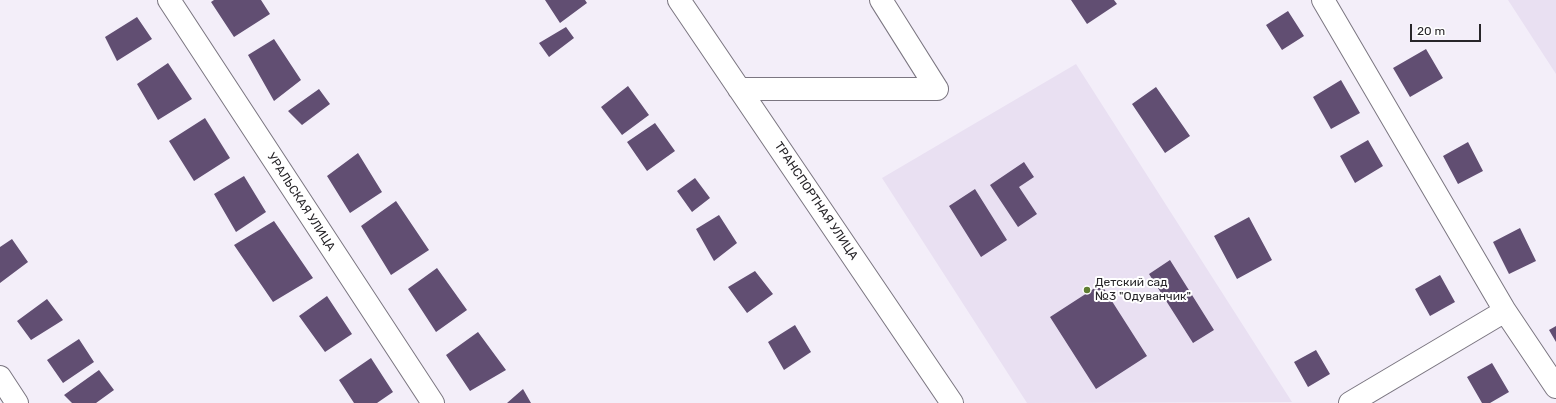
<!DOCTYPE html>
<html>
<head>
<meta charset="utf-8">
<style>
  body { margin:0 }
  #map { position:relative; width:1556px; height:403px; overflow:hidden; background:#f3eef9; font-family:Rubik,sans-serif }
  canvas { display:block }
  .scale { position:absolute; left:1410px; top:24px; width:71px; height:18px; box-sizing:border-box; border:2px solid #28262a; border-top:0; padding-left:5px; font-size:12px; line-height:14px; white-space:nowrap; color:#28262a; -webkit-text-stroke:3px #fff; paint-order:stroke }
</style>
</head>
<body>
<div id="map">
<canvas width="1556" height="403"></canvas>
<div class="scale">20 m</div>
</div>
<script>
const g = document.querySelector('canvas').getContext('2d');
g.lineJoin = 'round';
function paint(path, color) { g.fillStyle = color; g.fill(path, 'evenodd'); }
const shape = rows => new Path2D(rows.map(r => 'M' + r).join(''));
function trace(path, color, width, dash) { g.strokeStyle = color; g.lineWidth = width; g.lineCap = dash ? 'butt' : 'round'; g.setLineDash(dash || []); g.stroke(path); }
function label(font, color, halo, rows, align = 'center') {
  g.font = font + ' Rubik,sans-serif'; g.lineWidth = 4; g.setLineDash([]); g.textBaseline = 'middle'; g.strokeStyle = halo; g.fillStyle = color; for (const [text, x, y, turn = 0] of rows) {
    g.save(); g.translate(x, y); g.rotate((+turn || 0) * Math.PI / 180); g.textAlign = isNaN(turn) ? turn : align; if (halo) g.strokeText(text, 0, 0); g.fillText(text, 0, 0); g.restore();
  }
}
const built = shape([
  [1508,0,1556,0,1556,74],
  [1076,64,1292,402,1027,403,882,178]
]);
const building = shape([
  [214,0,261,0,270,14,234,37,211,2],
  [545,0,585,0,587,3,560,23],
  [1071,0,1114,0,1117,4,1087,24],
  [1288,11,1304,36,1282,50,1266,25],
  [137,17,152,39,117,61,105,37],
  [566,27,574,38,549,57,539,43],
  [274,39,301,80,274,101,248,55],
  [1426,49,1443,78,1410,97,1393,68],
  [168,63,192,99,158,120,137,84],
  [1341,80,1360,113,1331,129,1313,97],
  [628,86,649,115,622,135,601,107],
  [1156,87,1190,136,1165,153,1132,104],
  [319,89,330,104,302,125,288,111],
  [205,118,230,158,194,181,169,141],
  [655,123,675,151,647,171,627,142],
  [1368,140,1383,166,1355,183,1340,156],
  [1468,142,1483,171,1458,184,1443,156],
  [358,153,382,192,350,213,327,176],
  [1024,162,1034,177,1019,187,1037,214,1018,227,990,185],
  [244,176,266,212,236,232,214,194],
  [695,178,710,198,692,212,677,191],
  [975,189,1007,240,981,257,949,206],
  [396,201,429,250,391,275,361,226],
  [719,215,737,243,714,261,696,229],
  [1249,217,1272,260,1237,279,1214,236],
  [274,221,313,278,273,302,234,245],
  [1520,228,1536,261,1509,274,1493,242],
  [12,239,28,262,0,283,0,247],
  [1170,260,1214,330,1193,343,1149,274],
  [437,268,467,310,436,332,408,289],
  [755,271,773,294,747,313,728,287],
  [1440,275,1455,302,1430,316,1415,289],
  [1101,284,1147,356,1096,389,1050,317],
  [327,296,352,334,325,352,299,316],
  [47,299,63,320,31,340,17,321],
  [795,325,811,352,784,370,768,342],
  [1556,326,1556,342,1549,330],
  [478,332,506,370,470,391,446,355],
  [79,339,94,362,63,383,47,360],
  [1316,350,1330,374,1308,387,1294,362],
  [371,358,393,392,377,403,354,403,339,380],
  [1492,363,1509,392,1490,403,1482,403,1467,377],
  [99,370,114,390,96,403,72,403,64,395],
  [523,389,531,403,507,403]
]);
const minor = shape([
  [169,0,433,403],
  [679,0,952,403],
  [881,0,937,89],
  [1323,0,1505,311,1556,387],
  [739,89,937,89],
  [0,377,17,403],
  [1350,403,1505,311]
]);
const markers = [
  [1087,290,4,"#5f7d32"]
];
const streetNames = [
  ["ТРАНСПОРТНАЯ УЛИЦА",816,201,56],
  ["УРАЛЬСКАЯ УЛИЦА",301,202,57]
];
const poiNames = [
  ["Детский сад",1095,283],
  ["№3 \"Одуванчик\"",1095,297]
];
paint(built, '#e9e0f2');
paint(building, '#614e72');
trace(minor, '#7b7681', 24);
trace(minor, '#fff', 22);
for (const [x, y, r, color] of markers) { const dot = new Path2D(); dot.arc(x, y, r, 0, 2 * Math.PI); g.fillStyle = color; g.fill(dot); trace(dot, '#fff', 1.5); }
label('12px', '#28262a', '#fff', streetNames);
label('12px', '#28262a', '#fff', poiNames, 'left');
</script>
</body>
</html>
